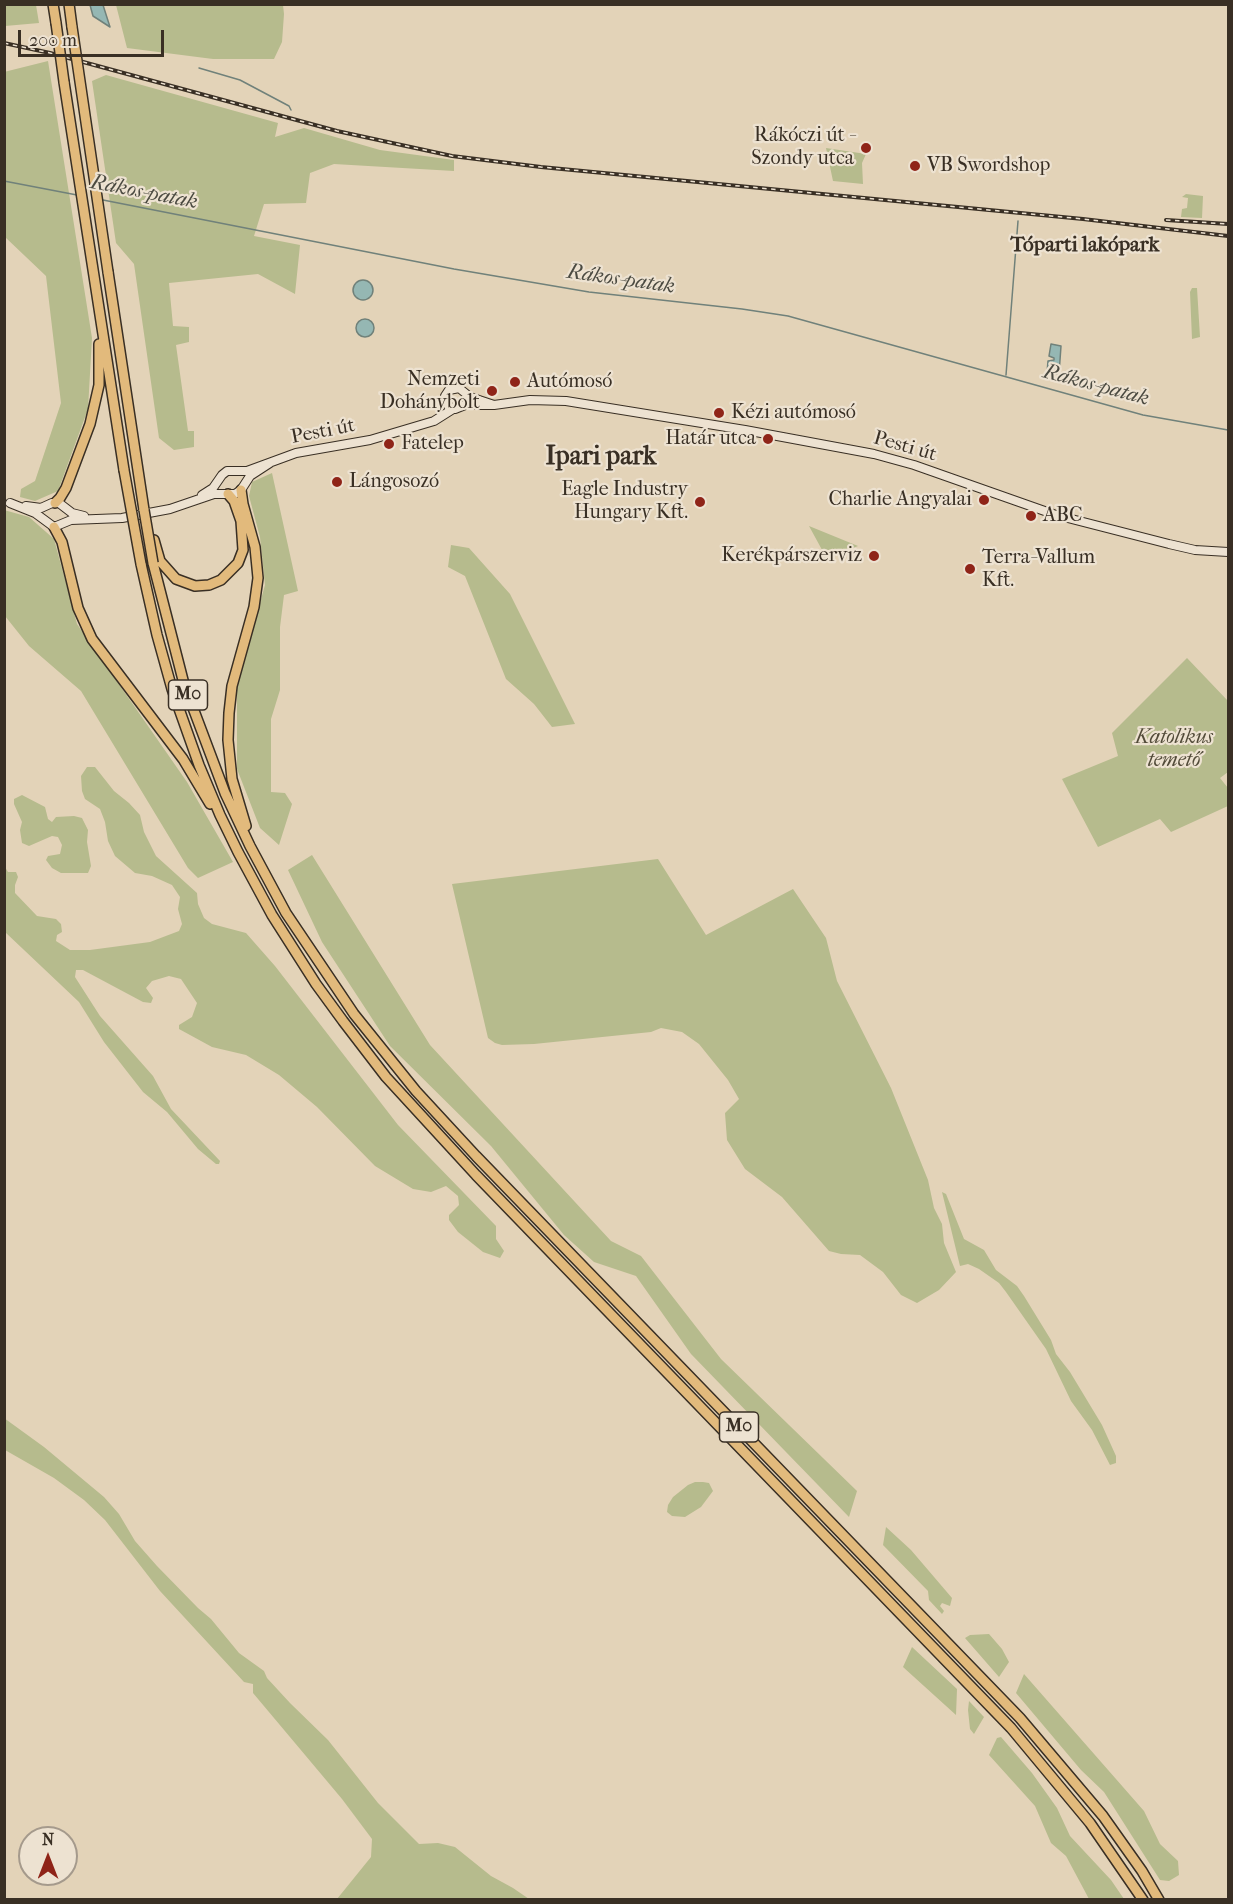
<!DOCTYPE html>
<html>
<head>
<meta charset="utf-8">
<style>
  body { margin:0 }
  #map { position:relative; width:1233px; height:1904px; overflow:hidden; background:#e3d3b8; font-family:"IM FELL French Canon",serif }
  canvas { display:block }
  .frame { position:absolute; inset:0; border:6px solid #392f24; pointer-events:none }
  .north { position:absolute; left:18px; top:1826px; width:60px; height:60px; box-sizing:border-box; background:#ede2d1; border:2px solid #a59a8c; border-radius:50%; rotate:0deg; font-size:16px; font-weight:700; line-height:24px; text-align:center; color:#392f24 }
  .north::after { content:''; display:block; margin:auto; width:21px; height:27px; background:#8f2418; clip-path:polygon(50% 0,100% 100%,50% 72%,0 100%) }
  .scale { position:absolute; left:18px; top:30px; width:146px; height:27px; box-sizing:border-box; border:3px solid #392f24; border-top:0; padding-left:8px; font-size:18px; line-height:21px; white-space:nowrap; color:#392f24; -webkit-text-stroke:4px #ede2d1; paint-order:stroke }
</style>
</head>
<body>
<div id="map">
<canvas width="1233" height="1904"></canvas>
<div class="frame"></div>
<div class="north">N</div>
<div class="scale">200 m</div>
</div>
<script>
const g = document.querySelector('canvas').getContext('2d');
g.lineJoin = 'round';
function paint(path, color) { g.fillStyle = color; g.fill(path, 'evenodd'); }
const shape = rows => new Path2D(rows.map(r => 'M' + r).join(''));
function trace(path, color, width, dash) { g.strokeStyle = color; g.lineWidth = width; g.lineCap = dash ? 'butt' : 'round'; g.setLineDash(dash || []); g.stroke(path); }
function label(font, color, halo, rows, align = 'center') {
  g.font = font + ' "IM FELL French Canon",serif'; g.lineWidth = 4.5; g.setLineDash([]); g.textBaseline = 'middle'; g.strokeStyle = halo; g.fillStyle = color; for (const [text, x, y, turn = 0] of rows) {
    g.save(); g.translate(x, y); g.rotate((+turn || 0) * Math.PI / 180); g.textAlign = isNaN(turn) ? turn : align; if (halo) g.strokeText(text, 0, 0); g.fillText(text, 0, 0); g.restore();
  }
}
const green = shape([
  [4,5,36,5,39,23,5,26],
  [116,5,283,5,284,14,282,42,274,59,213,59,127,48],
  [48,61,92,338,88,409,58,491,35,501,20,497,21,489,35,481,61,403,46,276,5,237,4,72],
  [106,75,278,123,275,137,304,128,380,150,454,160,454,171,334,164,310,173,306,203,264,204,254,236,300,245,295,294,258,274,169,283,173,326,189,327,189,342,176,345,188,431,194,431,194,447,174,450,159,438,134,264,116,243,92,81],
  [826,148,866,154,862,163,863,184,833,181],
  [1186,194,1203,196,1202,218,1181,217,1182,209,1187,208,1188,198,1182,197],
  [1192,288,1197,288,1200,337,1192,339,1190,292],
  [272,473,298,591,284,595,280,627,280,690,271,719,271,792,285,793,292,804,279,845,260,828,237,769,237,685,265,585,260,537,249,496,252,482],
  [4,510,29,517,54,539,77,624,187,782,233,862,198,878,188,868,81,691,29,646,5,616],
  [809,526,858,546,827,559],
  [451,545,469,548,510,594,575,724,552,727,534,704,506,679,465,576,448,567],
  [1187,658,1228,701,1228,772,1220,778,1228,788,1228,806,1171,832,1160,819,1098,847,1062,779,1118,756,1112,733],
  [87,767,95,767,114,791,129,803,140,815,144,832,156,856,197,893,198,904,204,918,212,924,246,933,275,966,398,1125,496,1226,496,1239,504,1251,500,1258,483,1252,458,1232,449,1220,449,1215,459,1205,458,1196,446,1186,431,1192,413,1189,375,1166,317,1107,279,1075,246,1055,212,1047,179,1029,179,1025,192,1017,197,1003,181,979,169,976,152,981,146,988,153,998,151,1003,143,1002,83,970,76,970,75,977,100,1016,153,1076,171,1109,220,1161,219,1164,216,1164,198,1149,167,1112,143,1092,104,1042,79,1002,5,932,5,867,8,872,16,872,18,877,15,885,15,893,37,916,56,919,61,924,62,932,57,935,56,941,70,950,90,950,150,942,179,931,182,924,178,909,180,897,172,885,152,876,135,873,115,856,108,841,105,822,100,809,85,799,82,791,81,776],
  [22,795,45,807,48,819,52,822,56,817,74,816,82,818,88,830,87,842,91,866,88,873,61,873,52,868,46,860,48,856,60,854,62,845,58,837,52,836,29,846,22,843,20,830,22,822,14,804,14,799],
  [312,855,430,1045,611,1241,641,1256,721,1359,857,1491,849,1517,691,1354,636,1276,594,1262,564,1235,491,1146,390,1046,322,942,288,870],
  [658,859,706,935,793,889,826,938,837,981,891,1088,928,1180,934,1208,942,1224,944,1243,956,1272,939,1290,917,1303,901,1295,883,1272,860,1255,841,1254,829,1251,782,1197,745,1169,727,1140,725,1113,739,1099,728,1080,699,1044,682,1032,661,1028,651,1032,534,1044,502,1045,495,1043,488,1038,452,884],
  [942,1192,946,1194,964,1239,984,1250,996,1270,1017,1286,1024,1296,1051,1340,1056,1354,1070,1372,1102,1425,1116,1456,1116,1463,1110,1465,1092,1430,1071,1401,1046,1349,1006,1292,999,1283,979,1269,968,1264,960,1266],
  [4,1418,44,1447,104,1497,119,1514,135,1541,157,1566,198,1608,211,1619,239,1653,264,1671,267,1678,290,1703,328,1740,378,1803,419,1844,438,1843,455,1847,491,1876,513,1888,529,1899,337,1899,371,1857,372,1839,342,1799,253,1693,253,1684,244,1682,160,1591,105,1520,84,1500,54,1478,5,1450],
  [703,1482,709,1483,713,1491,701,1507,685,1517,672,1516,667,1512,668,1505,673,1497,688,1485,695,1482],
  [886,1527,911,1550,952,1598,950,1606,942,1603,940,1606,944,1611,942,1614,929,1600,928,1591,883,1545],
  [989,1634,1002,1649,1009,1662,999,1677,965,1638,970,1635],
  [912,1647,957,1689,956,1715,903,1667],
  [1024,1674,1144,1811,1160,1844,1178,1861,1179,1875,1169,1881,1160,1880,1104,1792,1081,1770,1016,1693],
  [969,1701,984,1717,974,1734,970,1729,968,1710],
  [1001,1737,1032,1773,1057,1808,1070,1836,1111,1880,1124,1899,1089,1899,1066,1856,1051,1843,1035,1806,989,1755,997,1738]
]);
const water = shape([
  [90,5,103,5,110,27,93,16,90,5],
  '353 290a10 10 0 1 1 20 0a10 10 0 1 1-20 0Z',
  '356 328a9 9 0 1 1 18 0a9 9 0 1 1-18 0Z',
  [1051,344,1061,346,1059,374,1047,373,1048,361,1054,360,1054,358,1049,356,1051,344]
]);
const stream = shape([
  [199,68,240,80,289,106,291,110],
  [4,181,77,195],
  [103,200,454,269,589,292,742,309,788,316,1143,415,1228,430],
  [1006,375,1018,221]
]);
const secondary = shape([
  [494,405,470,397,459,388,449,390,445,396,448,406,455,409,465,405,494,405,530,400,566,401,745,430,874,454,914,465,1056,515,1169,544,1195,550,1228,552],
  [202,495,213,488,222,475,227,471,247,471,296,453,370,440,434,421,453,409],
  [10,503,35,513,54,527,71,520,122,518,170,509,214,494,235,494,241,490,250,476,270,463],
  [26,506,41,508,52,503,59,503,72,513,84,516]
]);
const highway = shape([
  [53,4,56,23],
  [69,4,72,27],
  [64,82,124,470],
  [108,272,144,510],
  [241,490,243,504,255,547,258,578,254,607,232,686,229,713,228,740,232,779,246,826],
  [55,503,60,498,66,488,90,424,99,385,99,344],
  [54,527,62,542,78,608,92,639,183,759,210,804],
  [154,540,160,561,176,579,195,586,209,585,221,580,238,563,243,550,241,521,234,501,228,494],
  [153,563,184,684,225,793,250,846,286,913,354,1014,416,1091,476,1156,1020,1718,1103,1816,1142,1871,1159,1900],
  [141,564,157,635,172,689,199,765,220,815,238,852,272,915,316,984,343,1021,386,1077,476,1175,1011,1728,1090,1823,1143,1900]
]);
const rail = shape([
  [4,43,50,53,337,131,452,156,541,167,1083,219,1228,236],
  [1166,220,1228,224]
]);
const highwayBridge = shape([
  [56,23,64,82],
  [72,27,108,272],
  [124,470,141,564],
  [144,510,153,563]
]);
const markers = [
  [866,148,6,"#8f2418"],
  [915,166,6,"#8f2418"],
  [515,382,6,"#8f2418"],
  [492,391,6,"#8f2418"],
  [719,413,6,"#8f2418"],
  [768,439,6,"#8f2418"],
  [389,444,6,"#8f2418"],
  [337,482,6,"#8f2418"],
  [984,500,6,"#8f2418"],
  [700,502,6,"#8f2418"],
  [1031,516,6,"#8f2418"],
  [874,556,6,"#8f2418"],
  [970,569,6,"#8f2418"]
];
const shields = [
  [188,695,39],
  [739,1427,39]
];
const shieldNames = [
  ["M0",188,695],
  ["M0",739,1427]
];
const poiNames = [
  ["Rákóczi út -",854,136,"right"],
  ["Szondy utca",854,159,"right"],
  ["VB Swordshop",927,166],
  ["Nemzeti",480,380,"right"],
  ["Dohánybolt",480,403,"right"],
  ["Autómosó",527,382],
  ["Kézi autómosó",731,413],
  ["Határ utca",756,439,"right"],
  ["Fatelep",401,444],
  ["Lángosozó",349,482],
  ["Eagle Industry",688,490,"right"],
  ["Hungary Kft.",688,513,"right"],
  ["Charlie Angyalai",972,500,"right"],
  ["ABC",1043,516],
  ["Kerékpárszerviz",862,556,"right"],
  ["Terra-Vallum",982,558],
  ["Kft.",982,581]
];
const streetNames = [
  ["Pesti út",323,432,-11],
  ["Pesti út",905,447,16]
];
const parkNames = [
  ["Katolikus",1174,738],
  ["temető",1174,761]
];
const waterNames = [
  ["Rákos-patak",144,193,11],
  ["Rákos-patak",621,280,8],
  ["Rákos-patak",1096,386,15]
];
const neighbourhoodNames = [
  ["Tóparti lakópark",1085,246]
];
const districtNames = [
  ["Ipari park",601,458]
];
paint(green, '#b6bb8d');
paint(water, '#95b7b3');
trace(water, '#70817a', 1.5);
trace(stream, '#70817a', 1.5);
trace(secondary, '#392f24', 10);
trace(highway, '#392f24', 12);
trace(secondary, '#ede2d1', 8);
trace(highway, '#e2ba7c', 9);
trace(rail, '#392f24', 4);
trace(rail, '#ede2d1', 1.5, [4.5]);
trace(highwayBridge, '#392f24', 12, []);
trace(highwayBridge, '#e2ba7c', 9);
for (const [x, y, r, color] of markers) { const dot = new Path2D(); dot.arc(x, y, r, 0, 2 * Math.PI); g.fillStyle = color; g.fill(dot); trace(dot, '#ede2d1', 2); }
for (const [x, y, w] of shields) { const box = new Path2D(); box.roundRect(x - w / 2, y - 15, w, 30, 4.5); g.fillStyle = '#ede2d1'; g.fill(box); trace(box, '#392f24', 1.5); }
label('bold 18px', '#392f24', null, shieldNames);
label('20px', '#392f24', '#ede2d1', poiNames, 'left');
label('20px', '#392f24', '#ede2d1', streetNames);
label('italic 20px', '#524b39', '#ede2d1', parkNames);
label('italic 21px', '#4b4a41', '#ede2d1', waterNames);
label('bold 21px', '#392f24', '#ede2d1', neighbourhoodNames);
label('bold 26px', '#392f24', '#ede2d1', districtNames);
</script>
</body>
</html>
